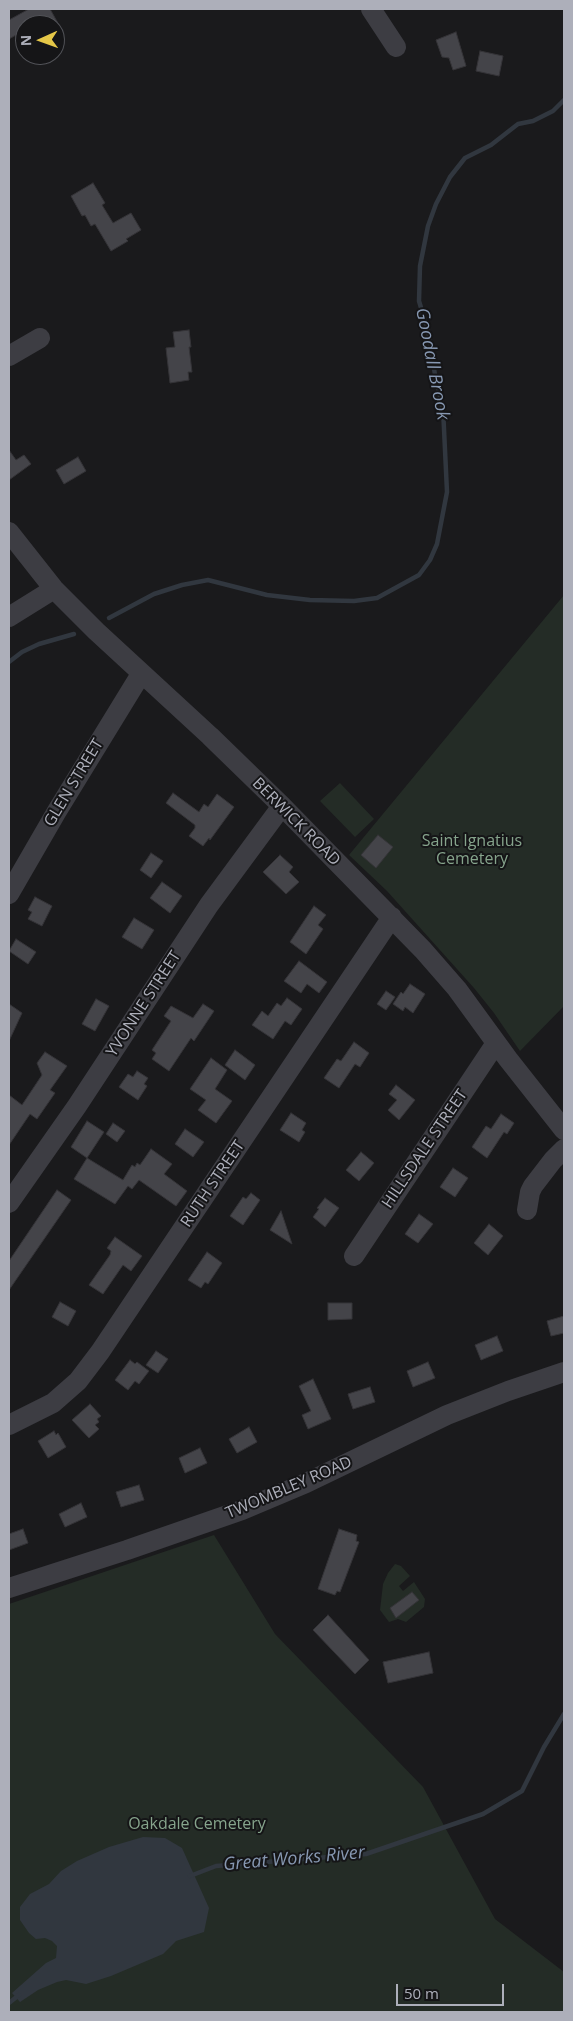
<!DOCTYPE html>
<html>
<head>
<meta charset="utf-8">
<style>
  body { margin:0 }
  #map { position:relative; width:573px; height:2021px; overflow:hidden; background:#1a1a1c; font-family:"Open Sans",sans-serif }
  canvas { display:block }
  .frame { position:absolute; inset:0; border:10px solid #adafba; pointer-events:none }
  .north { position:absolute; left:15px; top:15px; width:50px; height:50px; box-sizing:border-box; background:#151517; border:1px solid #525358; border-radius:50%; rotate:268deg; font-size:14px; font-weight:700; line-height:20px; text-align:center; color:#adafba }
  .north::after { content:''; display:block; margin:auto; width:18px; height:22px; background:#e5c748; clip-path:polygon(50% 0,100% 100%,50% 72%,0 100%) }
  .scale { position:absolute; left:396px; top:1984px; width:108px; height:22px; box-sizing:border-box; border:2px solid #adafba; border-top:0; padding-left:6px; font-size:15px; line-height:18px; white-space:nowrap; color:#adafba; -webkit-text-stroke:4px #151517; paint-order:stroke }
</style>
</head>
<body>
<div id="map">
<canvas width="573" height="2021"></canvas>
<div class="frame"></div>
<div class="north">N</div>
<div class="scale">50 m</div>
</div>
<script>
const g = document.querySelector('canvas').getContext('2d');
g.lineJoin = 'round';
function paint(path, color) { g.fillStyle = color; g.fill(path, 'evenodd'); }
const shape = rows => new Path2D(rows.map(r => 'M' + r).join(''));
function trace(path, color, width, dash) { g.strokeStyle = color; g.lineWidth = width; g.lineCap = dash ? 'butt' : 'round'; g.setLineDash(dash || []); g.stroke(path); }
function label(font, color, halo, rows, align = 'center') {
  g.font = font + ' "Open Sans",sans-serif'; g.lineWidth = 4; g.setLineDash([]); g.textBaseline = 'middle'; g.strokeStyle = halo; g.fillStyle = color; for (const [text, x, y, turn = 0] of rows) {
    g.save(); g.translate(x, y); g.rotate((+turn || 0) * Math.PI / 180); g.textAlign = isNaN(turn) ? turn : align; if (halo) g.strokeText(text, 0, 0); g.fillText(text, 0, 0); g.restore();
  }
}
const green = shape([
  [564,595,564,1006,520,1051,494,1013,474,988,387,891,349,855],
  [340,783,374,819,355,837,320,801],
  [214,1535,275,1634,423,1787,495,1919,564,1972,564,2012,9,2012,9,1604],
  [395,1564,401,1566,410,1576,399,1586,403,1591,414,1582,425,1599,424,1607,406,1622,398,1619,389,1622,380,1610,383,1584,388,1573]
]);
const water = shape([
  [143,1837,165,1838,182,1848,209,1908,204,1932,176,1941,163,1954,111,1976,86,1984,66,1980,57,1982,38,1990,20,2002,12,1993,46,1963,56,1958,57,1946,52,1941,45,1938,36,1939,29,1933,20,1920,20,1907,30,1894,49,1884,61,1871,77,1861,109,1847]
]);
const stream = shape([
  [109,618,154,594,182,585,208,580,267,595,310,600,354,601,377,598,419,575,430,560,437,544,447,492,443,408,436,381,428,331,419,301,420,266,428,226,436,204,450,177,465,158,491,145,518,124,533,121,553,111,564,100],
  [9,662,22,652,39,644,74,634],
  [190,1876,216,1866,366,1854,483,1814,522,1791,544,1747,564,1714],
  [9,2003,19,1995]
]);
const building = shape([
  [29,9,50,9,59,25,25,25,25,51,16,35,9,39,9,20,29,9],
  [456,32,466,66,453,70,449,58,442,57,436,40,456,32],
  [480,51,503,56,499,76,476,71,480,51],
  [93,183,105,203,102,205,113,223,131,213,141,230,126,239,128,241,111,251,95,224,91,226,85,215,82,216,71,196,93,183],
  [189,330,191,347,189,347,192,372,188,372,189,380,170,383,166,348,175,347,173,332,189,330],
  [9,450,16,460,24,455,31,464,9,480,9,450],
  [78,457,86,471,64,484,56,470,78,457],
  [173,793,199,812,204,804,208,807,217,794,234,807,210,840,209,838,203,846,189,836,195,828,195,825,166,803,173,793],
  [378,835,393,847,376,868,361,855,378,835],
  [151,853,163,861,151,878,140,870,151,853],
  [280,855,293,867,289,872,299,882,286,894,263,872,280,855],
  [162,882,182,896,170,913,150,898,162,882],
  [35,897,52,906,42,926,28,919,32,912,28,910,35,897],
  [314,906,326,915,318,925,323,929,306,954,290,942,314,906],
  [134,918,154,930,142,949,122,937,134,918],
  [16,939,36,952,28,964,9,951,16,939],
  [299,961,327,982,319,993,307,984,301,993,284,981,299,961],
  [410,984,425,994,413,1013,405,1007,403,1011,393,1004,401,992,403,994,410,984],
  [386,991,395,997,386,1010,377,1004,386,991],
  [287,998,302,1009,291,1025,285,1021,273,1039,252,1025,262,1011,268,1016,277,1003,281,1006,287,998],
  [96,999,109,1006,95,1031,82,1024,96,999],
  [9,1004,22,1013,9,1041,9,1004],
  [203,1004,214,1011,194,1041,191,1038,169,1071,152,1059,156,1053,152,1050,171,1021,164,1016,171,1006,193,1018,203,1004],
  [354,1042,369,1053,360,1067,355,1064,339,1088,324,1078,337,1059,341,1061,354,1042],
  [235,1050,255,1065,245,1080,225,1065,235,1050],
  [45,1052,67,1066,50,1090,55,1093,37,1119,30,1114,9,1145,9,1095,22,1105,42,1075,37,1063,45,1052],
  [211,1058,227,1070,215,1089,232,1101,216,1123,198,1110,206,1100,190,1089,211,1058],
  [137,1071,148,1078,144,1084,147,1086,138,1100,119,1087,128,1074,133,1077,137,1071],
  [396,1085,415,1100,399,1120,388,1110,397,1100,389,1094,396,1085],
  [291,1113,306,1123,302,1130,305,1132,299,1142,280,1130,291,1113],
  [501,1114,514,1123,507,1134,504,1132,487,1158,472,1147,486,1126,491,1129,501,1114],
  [87,1121,104,1132,87,1158,71,1147,87,1121],
  [113,1123,125,1131,117,1142,106,1134,113,1123],
  [185,1129,204,1142,193,1157,175,1144,185,1129],
  [151,1149,172,1164,164,1174,187,1191,176,1206,139,1180,132,1189,128,1186,115,1204,74,1179,87,1158,123,1180,132,1165,135,1167,137,1163,140,1165,151,1149],
  [361,1152,374,1163,359,1181,346,1170,361,1152],
  [453,1168,468,1178,455,1197,440,1187,453,1168],
  [57,1190,71,1200,9,1290,9,1261,57,1190],
  [251,1193,260,1200,243,1225,230,1216,243,1197,246,1199,251,1193],
  [325,1198,339,1208,325,1227,313,1217,319,1209,317,1208,325,1198],
  [281,1211,292,1244,270,1230,281,1211],
  [419,1214,433,1224,418,1243,405,1234,419,1214],
  [489,1224,503,1236,488,1255,474,1243,489,1224],
  [115,1237,142,1256,131,1271,123,1265,103,1294,89,1285,110,1255,111,1251,107,1248,115,1237],
  [207,1252,222,1263,208,1284,205,1282,201,1288,188,1280,207,1252],
  [60,1302,76,1311,68,1326,52,1317,60,1302],
  [328,1303,352,1303,352,1319,328,1320,328,1303],
  [564,1316,564,1333,551,1336,547,1321,564,1316],
  [497,1336,503,1351,481,1360,475,1345,497,1336],
  [156,1351,168,1359,158,1373,146,1365,156,1351],
  [130,1360,135,1364,137,1362,149,1371,139,1384,135,1381,128,1390,115,1380,130,1360],
  [428,1362,435,1378,413,1387,407,1371,428,1362],
  [313,1379,331,1419,308,1429,302,1415,311,1411,299,1386,313,1379],
  [370,1387,375,1402,353,1409,348,1394,370,1387],
  [90,1404,101,1416,97,1419,99,1422,95,1425,99,1429,89,1438,72,1420,90,1404],
  [249,1427,257,1442,237,1453,229,1439,249,1427],
  [54,1431,56,1435,58,1433,66,1447,48,1458,38,1441,54,1431],
  [200,1448,207,1463,185,1473,179,1458,200,1448],
  [139,1485,144,1500,121,1507,116,1492,139,1485],
  [81,1503,87,1517,65,1527,59,1514,81,1503],
  [23,1529,28,1543,9,1550,9,1534,23,1529],
  [339,1529,357,1535,356,1541,359,1542,340,1592,337,1591,335,1595,318,1589,339,1529],
  [412,1592,419,1600,396,1618,390,1608,412,1592],
  [328,1615,369,1660,355,1674,313,1630,328,1615],
  [429,1652,433,1673,388,1683,383,1662,429,1652]
]);
const minor = shape([
  [371,9,396,47],
  [9,356,40,338],
  [9,532,54,589,96,631,210,736,282,806,423,950,457,989,508,1059,564,1130],
  [9,617,54,589],
  [9,894,57,811,141,674],
  [9,1203,77,1106,209,905,282,806],
  [527,1210,530,1192,533,1186,553,1160,564,1149],
  [354,1256,496,1043],
  [9,1425,53,1403,78,1381,100,1352,392,917],
  [9,1588,127,1550,242,1510,306,1483,447,1415,508,1391,564,1372]
]);
const streetNames = [
  ["GLEN STREET",74,783,-59],
  ["BERWICK ROAD",296,822,45],
  ["YVONNE STREET",144,1004,-57],
  ["HILLSDALE STREET",425,1149,-56],
  ["RUTH STREET",213,1184,-56],
  ["TWOMBLEY ROAD",289,1488,-23]
];
const parkNames = [
  ["Saint Ignatius",472,841],
  ["Cemetery",472,859],
  ["Oakdale Cemetery",197,1824]
];
const waterNames = [
  ["Goodall Brook",432,364,79],
  ["Great Works River",294,1859,-5]
];
paint(green, '#242c26');
paint(water, '#31373f');
trace(stream, '#31373f', 4.5);
paint(building, '#444449');
trace(building, '#353438', 1);
trace(minor, '#3d3d43', 20);
label('16px', '#adafba', '#151517', streetNames);
label('16px', '#86a48c', '#151517', parkNames);
label('italic 18px', '#8798b2', '#151517', waterNames);
</script>
</body>
</html>
